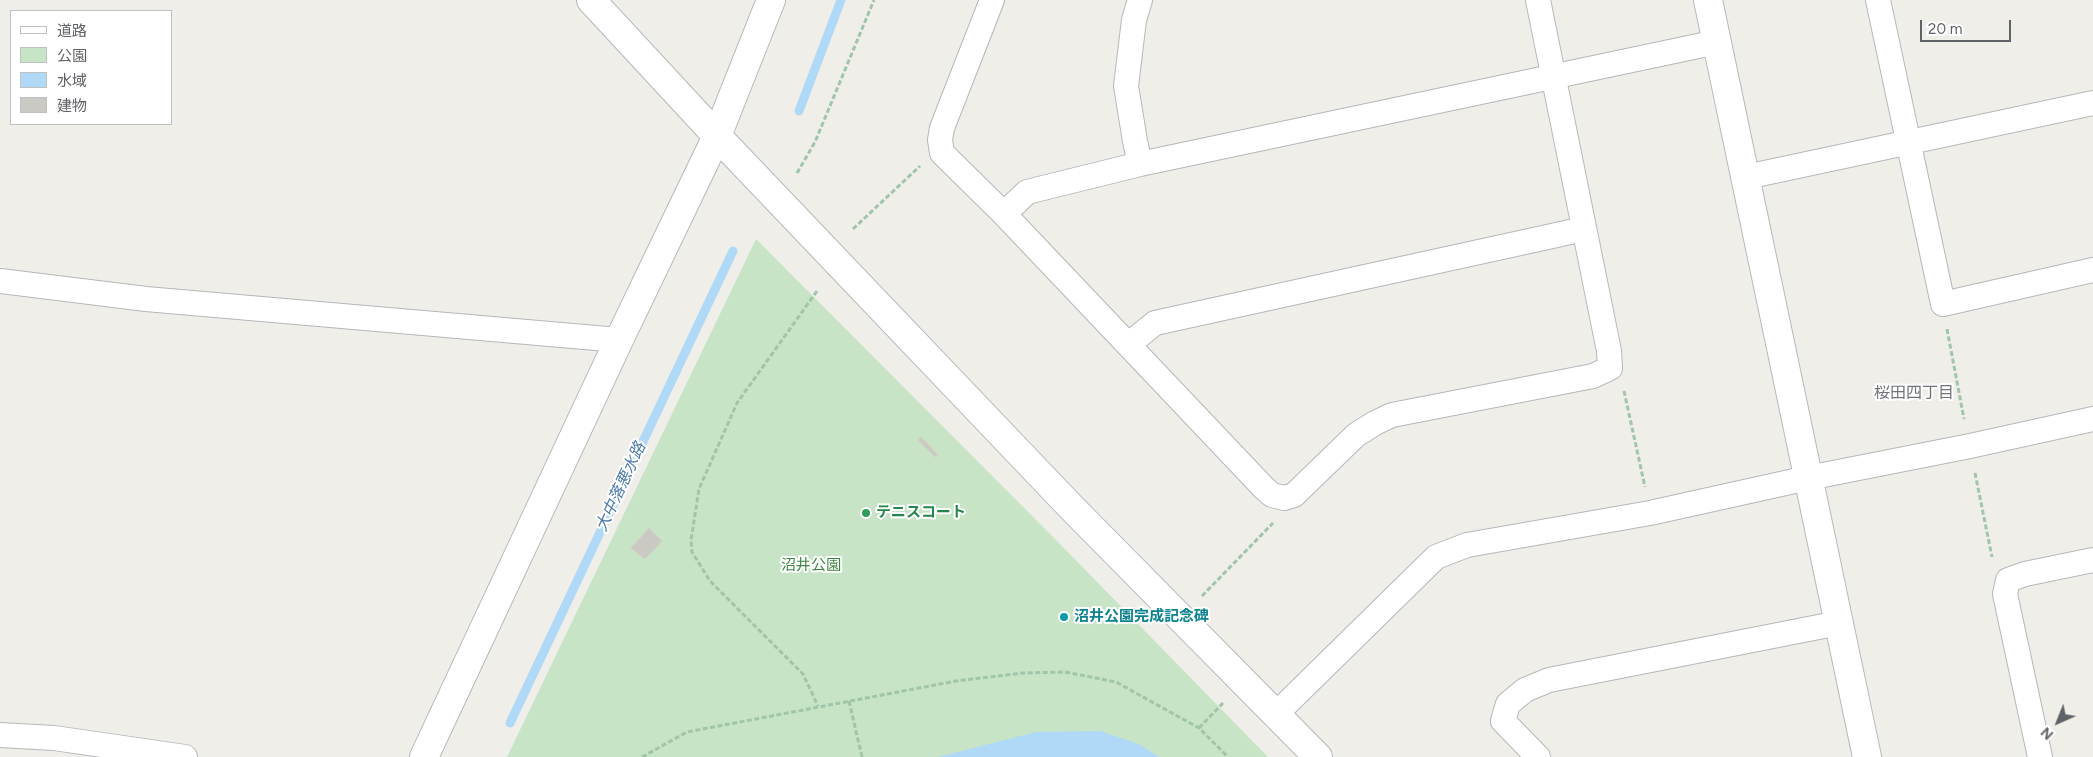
<!DOCTYPE html>
<html>
<head>
<meta charset="utf-8">
<style>
  body { margin:0 }
  #map { position:relative; width:2093px; height:757px; overflow:hidden; background:#f0eee8; font-family:Figtree,"Noto Sans JP",sans-serif }
  canvas { display:block }
  .legend { position:absolute; left:10px; top:10px; width:162px; height:115px; box-sizing:border-box; background:#fff; border:1px solid #bfc0c2; margin:0; padding:6px 9px; list-style:none; font-size:15px; color:#5f6266 }
  .legend li { display:flex; align-items:center; gap:10px; height:25px }
  .legend b { width:25px; border:1px solid #bfc0c2 }
  .north { position:absolute; left:2033px; top:697px; width:50px; height:50px; -webkit-text-stroke:4px #fff; paint-order:stroke; rotate:224deg; font-size:14px; font-weight:700; line-height:20px; text-align:center; color:#5f6266 }
  .north::after { content:''; display:block; margin:auto; width:18px; height:22px; background:#5f6266; clip-path:polygon(50% 0,100% 100%,50% 72%,0 100%) }
  .scale { position:absolute; left:1920px; top:20px; width:91px; height:22px; box-sizing:border-box; border:2px solid #5f6266; border-top:0; padding-left:6px; font-size:15px; line-height:18px; white-space:nowrap; color:#5f6266; -webkit-text-stroke:4px #fff; paint-order:stroke }
</style>
</head>
<body>
<div id="map">
<canvas width="2093" height="757"></canvas>
<ul class="legend">
<li><b style="height:6px;background:#fff"></b>道路</li>
<li><b style="height:14px;background:#c7e4c7"></b>公園</li>
<li><b style="height:14px;background:#b0d9f7"></b>水域</li>
<li><b style="height:14px;background:#cbc9c4"></b>建物</li>
</ul>
<div class="north">N</div>
<div class="scale">20 m</div>
</div>
<script>
const g = document.querySelector('canvas').getContext('2d');
g.lineJoin = 'round';
function paint(path, color) { g.fillStyle = color; g.fill(path, 'evenodd'); }
const shape = rows => new Path2D(rows.map(r => 'M' + r).join(''));
function trace(path, color, width, dash) { g.strokeStyle = color; g.lineWidth = width; g.lineCap = dash ? 'butt' : 'round'; g.setLineDash(dash || []); g.stroke(path); }
function label(font, color, halo, rows, align = 'center') {
  g.font = font + ' Figtree,"Noto Sans JP",sans-serif'; g.lineWidth = 4; g.setLineDash([]); g.textBaseline = 'middle'; g.strokeStyle = halo; g.fillStyle = color; for (const [text, x, y, turn = 0] of rows) {
    g.save(); g.translate(x, y); g.rotate((+turn || 0) * Math.PI / 180); g.textAlign = isNaN(turn) ? turn : align; if (halo) g.strokeText(text, 0, 0); g.fillText(text, 0, 0); g.restore();
  }
}
const green = shape([
  [756,239,1060,544,1268,757,507,757]
]);
const water = shape([
  [1100,731,1139,744,1159,757,938,757,1036,732]
]);
const stream = shape([
  [799,111,841,0],
  [510,723,733,251]
]);
const building = shape([
  [921,437,938,455,935,457,918,440,921,437],
  [649,528,662,541,645,559,631,548,649,528]
]);
const path = shape([
  [797,173,815,142,874,0],
  [853,229,920,166],
  [817,291,737,403,699,489,691,540,692,552,710,581,803,674,818,706],
  [1947,329,1964,419],
  [1624,391,1645,487],
  [1975,473,1992,557],
  [1202,596,1273,523],
  [849,701,862,757],
  [1199,728,1223,703],
  [642,757,687,732,956,681,1023,673,1065,672,1116,682,1199,728,1228,757]
]);
const minor = shape([
  [992,0,942,128,940,140,942,153,1004,214,1264,488,1272,495,1284,498,1294,495,1356,435,1375,423,1392,415,1593,376,1610,368,1609,351,1538,0],
  [1878,0,1943,304,2093,270],
  [1140,164,1135,141,1126,86,1134,20,1140,0],
  [1746,177,2093,103],
  [1004,214,1027,192,1140,164,1717,42],
  [0,281,146,299,619,340],
  [1129,344,1155,323,1584,229],
  [1276,714,1436,557,1467,545,1650,513,1808,478,1970,446,2093,419],
  [0,735,54,738,185,757],
  [1538,757,1503,721,1508,704,1525,690,1549,680,1839,623],
  [2040,757,2005,594,2008,580,2025,574,2093,560]
]);
const tertiary = shape([
  [591,0,717,136,1071,507,1318,757],
  [1708,0,1867,757],
  [424,757,619,340,717,136,771,0]
]);
const markers = [
  [866,513,5,"#2e9e5b"],
  [1064,617,5,"#0f9aa8"]
];
const leisureNames = [
  ["テニスコート",876,513]
];
const parkNames = [
  ["沼井公園",811,566]
];
const cultureNames = [
  ["沼井公園完成記念碑",1074,617]
];
const neighbourhoodNames = [
  ["桜田四丁目",1914,393]
];
const waterNames = [
  ["大中落悪水路",621,487,-65]
];
paint(green, '#c7e4c7');
paint(water, '#b0d9f7');
trace(stream, '#b0d9f7', 9);
paint(building, '#cbc9c4');
trace(building, '#d4d0c6', 1);
trace(minor, '#b5b7bb', 26);
trace(tertiary, '#b5b7bb', 30);
trace(path, '#a0c5ab', 3, [5, 2.5]);
trace(minor, '#fff', 24);
trace(tertiary, '#fff', 28);
for (const [x, y, r, color] of markers) { const dot = new Path2D(); dot.arc(x, y, r, 0, 2 * Math.PI); g.fillStyle = color; g.fill(dot); trace(dot, '#fff', 2); }
label('bold 15px', '#27864d', '#fff', leisureNames, 'left');
label('15px', '#3f8542', '#fff', parkNames);
label('bold 15px', '#0d838f', '#fff', cultureNames, 'left');
label('16px', '#707478', '#fff', neighbourhoodNames);
label('italic 16px', '#4c7aa9', '#fff', waterNames);
</script>
</body>
</html>
